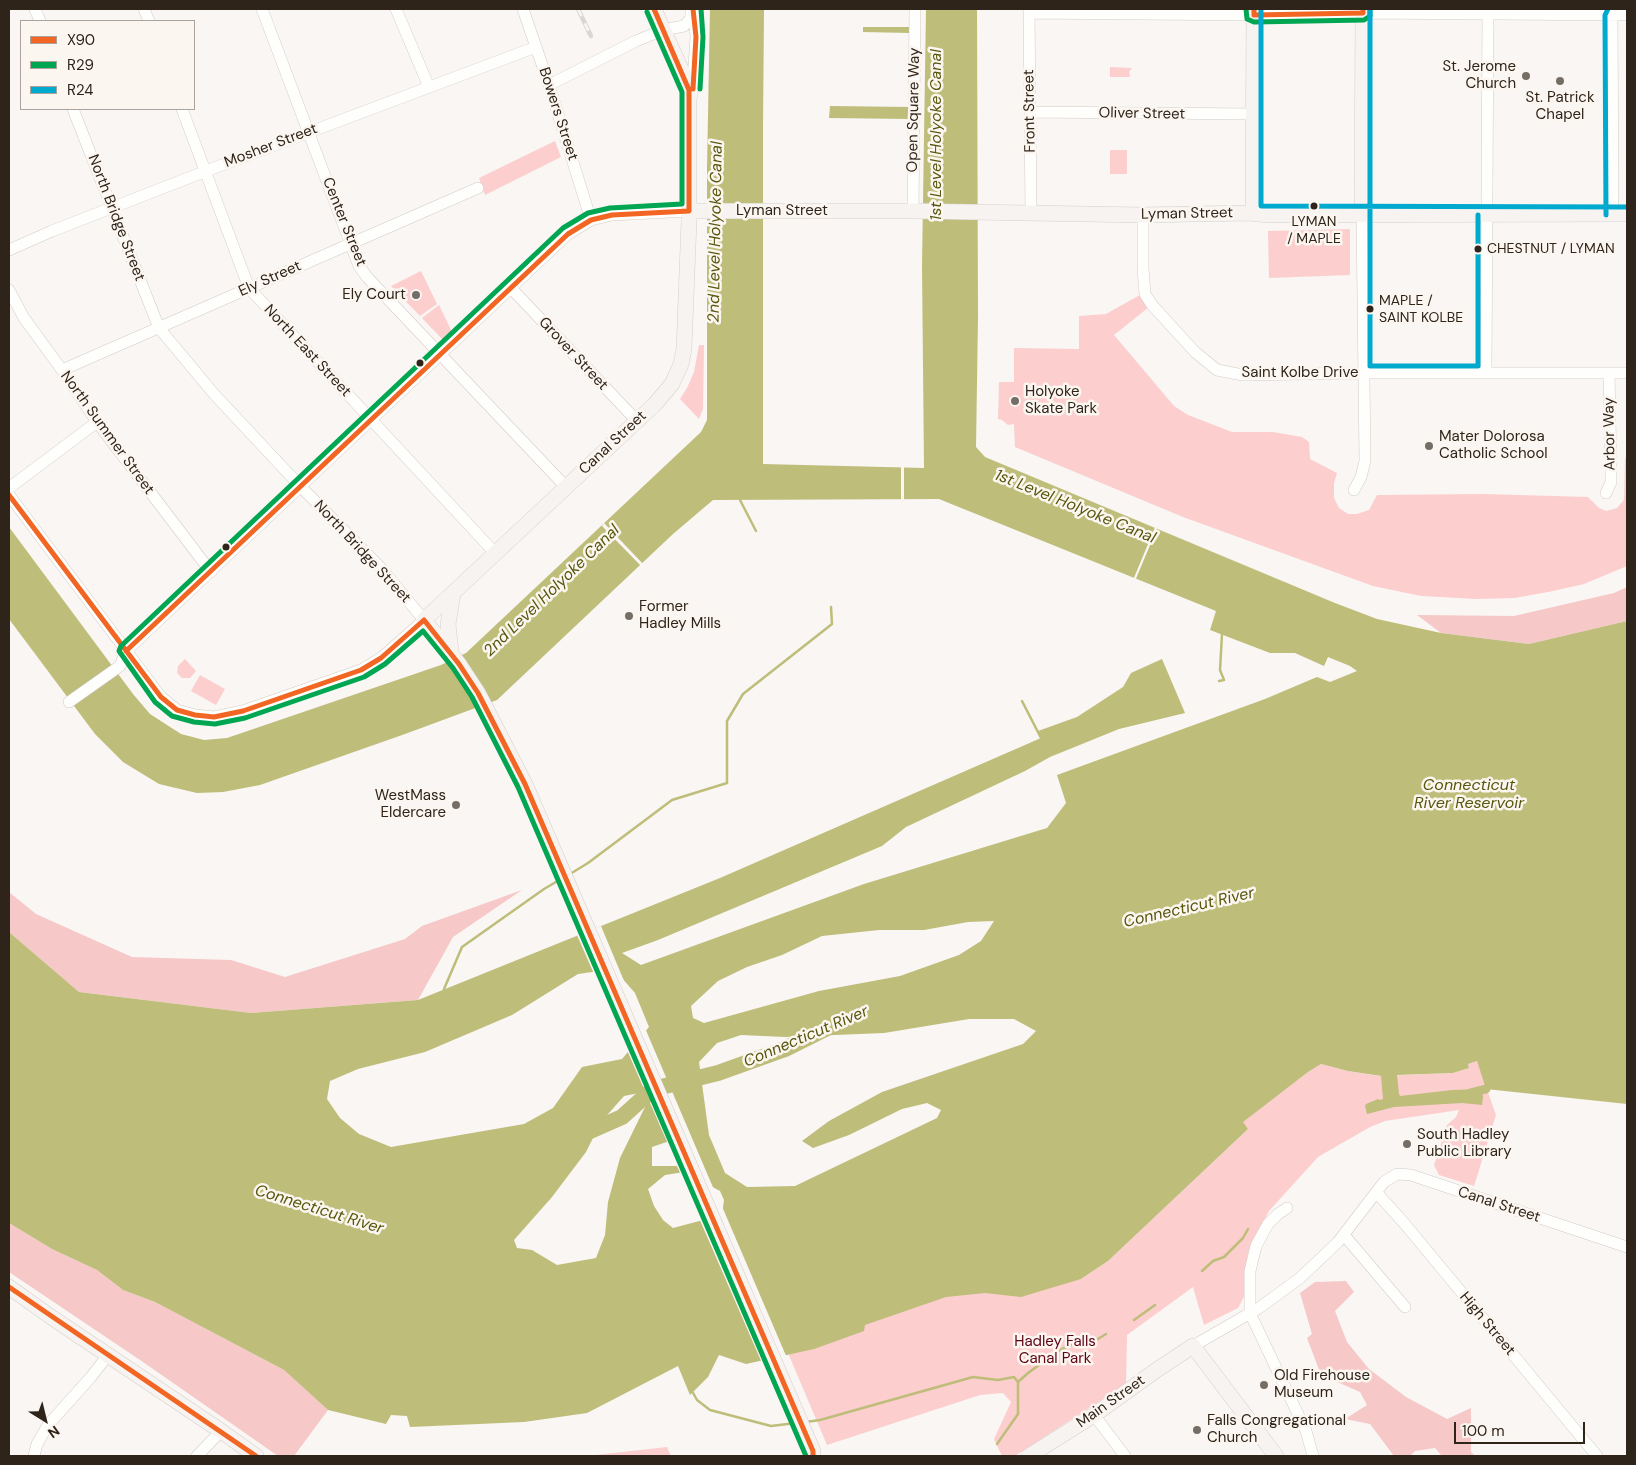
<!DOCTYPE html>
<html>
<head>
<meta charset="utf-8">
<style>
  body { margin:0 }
  #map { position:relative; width:1636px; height:1465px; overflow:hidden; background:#f9f6f4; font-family:"DM Sans",sans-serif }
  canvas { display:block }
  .frame { position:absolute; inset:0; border:10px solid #2e241a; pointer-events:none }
  .legend { position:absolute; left:20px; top:20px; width:175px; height:90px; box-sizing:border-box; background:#fcf6f1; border:1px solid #aaa29b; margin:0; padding:6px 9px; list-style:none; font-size:15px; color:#2e241a }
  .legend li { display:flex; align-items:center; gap:10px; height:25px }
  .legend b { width:25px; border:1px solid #aaa29b }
  .north { position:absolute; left:20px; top:1395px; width:50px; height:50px; -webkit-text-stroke:4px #fcf6f1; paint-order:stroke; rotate:144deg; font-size:14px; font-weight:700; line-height:20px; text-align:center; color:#2e241a }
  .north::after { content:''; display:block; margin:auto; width:18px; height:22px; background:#2e241a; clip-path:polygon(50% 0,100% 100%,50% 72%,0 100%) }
  .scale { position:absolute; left:1454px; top:1422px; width:131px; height:22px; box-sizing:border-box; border:2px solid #2e241a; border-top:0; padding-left:6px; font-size:15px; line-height:18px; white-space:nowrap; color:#2e241a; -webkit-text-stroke:4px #fcf6f1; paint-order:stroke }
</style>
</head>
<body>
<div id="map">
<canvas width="1636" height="1465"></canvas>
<div class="frame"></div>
<ul class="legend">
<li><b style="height:6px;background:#f26522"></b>X90</li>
<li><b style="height:6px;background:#00a651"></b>R29</li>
<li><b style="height:6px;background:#00a9ce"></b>R24</li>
</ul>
<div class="north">N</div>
<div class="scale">100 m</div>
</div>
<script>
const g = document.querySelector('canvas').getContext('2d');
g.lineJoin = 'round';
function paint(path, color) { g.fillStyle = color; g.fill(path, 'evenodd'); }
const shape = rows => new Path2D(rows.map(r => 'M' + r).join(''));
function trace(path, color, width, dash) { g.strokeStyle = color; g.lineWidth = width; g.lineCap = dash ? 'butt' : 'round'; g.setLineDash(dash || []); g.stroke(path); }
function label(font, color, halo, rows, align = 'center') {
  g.font = font + ' "DM Sans",sans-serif'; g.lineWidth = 5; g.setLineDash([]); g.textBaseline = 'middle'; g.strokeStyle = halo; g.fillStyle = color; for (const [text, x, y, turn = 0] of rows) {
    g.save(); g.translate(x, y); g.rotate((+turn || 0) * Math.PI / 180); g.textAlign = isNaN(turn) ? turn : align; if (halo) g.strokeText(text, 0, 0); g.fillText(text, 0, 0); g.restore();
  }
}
const green = shape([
  [1110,67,1132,68,1129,72,1130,77,1110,77],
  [555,141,561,157,485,195,479,178],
  [1110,150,1127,150,1127,174,1110,174],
  [1350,229,1350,275,1269,278,1268,231],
  [421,271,437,304,420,316,391,286],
  [1140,295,1149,307,1114,335,1174,406,1188,415,1232,432,1273,432,1302,437,1309,442,1310,459,1337,473,1334,483,1334,498,1339,508,1348,514,1357,514,1369,510,1377,495,1484,494,1588,497,1599,508,1606,511,1617,508,1624,500,1625,458,1627,458,1627,566,1584,584,1553,591,1515,598,1477,599,1421,596,1373,586,1183,517,1015,447,1014,424,1008,425,1002,420,998,419,999,382,1014,382,1014,348,1079,349,1079,316,1106,314],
  [439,305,452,332,443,340,422,318],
  [699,345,704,345,703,409,699,419,680,399,687,388,694,372],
  [185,659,196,671,190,678,182,678,177,673,178,666],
  [200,675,225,689,216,705,191,691],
  [1477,1061,1496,1115,1474,1186,1439,1175,1434,1165,1447,1125,1456,1117,1459,1110,1385,1121,1370,1127,1318,1157,1269,1211,1248,1252,1244,1297,1238,1308,1204,1325,1193,1287,1127,1335,1126,1384,1015,1456,1002,1456,994,1439,1011,1402,1003,1393,980,1395,827,1445,777,1327,836,1304,1081,1279,1108,1261,1248,1129,1242,1122,1308,1072,1321,1064,1348,1071,1379,1076,1453,1073,1469,1068,1468,1064],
  [667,1447,671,1456,587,1456]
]);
const forest = shape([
  [1627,587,1627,621,1529,644,1441,633,1417,615,1514,616,1614,593],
  [522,890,453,937,418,1000,251,1013,79,992,9,932,9,892,36,914,132,957,231,960,285,977,405,939,422,926],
  [9,1223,52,1249,97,1270,123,1290,155,1302,284,1370,328,1410,294,1456,278,1456,143,1362,9,1272],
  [1346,1281,1354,1292,1335,1311,1347,1342,1369,1369,1406,1397,1447,1419,1471,1408,1471,1452,1475,1456,1442,1456,1435,1448,1415,1451,1410,1456,1394,1456,1370,1424,1345,1419,1367,1405,1360,1392,1321,1375,1307,1338,1312,1334,1300,1293,1315,1282]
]);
const water = shape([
  [710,9,764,9,763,125,763,464,924,468,922,266,926,9,977,9,978,317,976,447,985,457,1335,603,1377,619,1441,633,1529,644,1627,621,1627,1104,1486,1089,1477,1061,1468,1064,1469,1068,1453,1073,1397,1075,1399,1094,1400,1096,1452,1090,1481,1089,1483,1097,1482,1105,1462,1103,1394,1107,1367,1114,1365,1106,1366,1104,1378,1099,1379,1100,1383,1099,1381,1076,1348,1071,1321,1064,1308,1072,1243,1122,1248,1129,1108,1261,1081,1279,1021,1297,985,1293,946,1297,865,1325,864,1331,814,1349,746,1364,719,1355,708,1377,690,1395,678,1366,587,1413,524,1422,410,1427,407,1416,391,1415,386,1424,328,1410,284,1370,155,1302,123,1290,97,1270,52,1249,9,1223,9,932,79,992,251,1013,418,1000,720,878,1041,738,1038,731,1077,717,1123,687,1131,673,1162,659,1185,713,1119,729,1050,757,1025,771,906,827,882,846,658,940,622,953,641,965,864,884,1047,828,1066,803,1057,775,1265,699,1317,677,1330,682,1357,671,1350,666,1328,657,1324,666,1295,653,1270,653,1210,630,1216,611,939,499,713,500,673,534,497,700,405,734,260,785,223,792,197,793,159,784,123,762,95,734,9,619,9,527,133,694,150,714,181,734,204,740,227,738,441,665,466,653,701,432,707,420,707,169],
  [994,921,981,941,959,955,900,976,819,991,704,1023,693,1018,691,1006,718,981,747,967,782,955,822,936,879,930,924,930,968,922],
  [614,969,635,993,649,1027,622,1059,582,1067,553,1108,524,1124,391,1147,359,1134,340,1118,327,1099,330,1081,358,1069,425,1052,512,1015,578,974],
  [969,1019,1014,1019,1036,1031,1023,1044,882,1092,829,1121,802,1141,813,1148,849,1135,902,1109,927,1103,941,1110,937,1118,795,1186,747,1187,725,1173,709,1135,699,1062,717,1043,741,1035,785,1037,884,1033],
  [639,1093,645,1107,620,1158,608,1202,605,1235,596,1258,557,1265,532,1250,517,1248,514,1240,552,1197,586,1152,601,1122,624,1096],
  [687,1135,695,1154,679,1166,652,1166,652,1147],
  [684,1172,720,1191,724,1200,722,1215,673,1228,663,1220,654,1206,648,1189,665,1175],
  [863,27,910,27,910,33,863,32],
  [830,106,909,107,909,119,829,118]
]);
const pier = shape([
  [901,467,904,467,904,501,901,501],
  [604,523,644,565,642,567,602,526],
  [1156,525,1158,526,1135,581,1133,580],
  [601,926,627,988,613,972,594,974,577,935],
  [645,1028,715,1192,684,1175,681,1175,676,1164,692,1154,686,1138,668,1144,627,1050],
  [721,1204,787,1358,762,1363,699,1218,720,1213]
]);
const stream = shape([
  [740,500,756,531],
  [1219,681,1224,680,1220,670,1222,634],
  [1022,701,1041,738],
  [570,874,588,863,672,800,727,783,727,721,743,694,832,624,831,607],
  [444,989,462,947,544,889,561,879],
  [1202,1271,1213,1261,1224,1257,1243,1238,1248,1229],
  [1134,1320,1155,1305],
  [1018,1382,1028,1373,1058,1351,1075,1343,1083,1345,1093,1342,1106,1334],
  [692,1391,697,1400,710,1410,771,1426,796,1423],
  [806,1422,820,1420,973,1377,998,1380,1014,1377,1018,1382,1018,1414,997,1444]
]);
const canal = shape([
  [1470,1093,1486,1089]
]);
const river = shape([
  [579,1136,622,1117,653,1089,718,1073,785,1049,831,1026]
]);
const minor = shape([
  [35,9,40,21],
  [144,9,149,21],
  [262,9,359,266,367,277,566,487],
  [396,9,429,87],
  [523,9,549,85,591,220],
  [1029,9,1031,213],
  [1612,9,1613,215],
  [1029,13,1254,15,1363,13,1627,15],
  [549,85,636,41,663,30,684,26,691,18,691,9],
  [692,95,696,37,694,12],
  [182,109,249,288,495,553],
  [1030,112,1254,114],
  [913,211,915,9],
  [1143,215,1143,269,1145,294,1152,305,1195,352,1217,370,1243,375,1362,373,1627,373],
  [9,250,52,231,214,168,536,47],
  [510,287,637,421],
  [9,290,24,318,62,370,97,422,211,572],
  [62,370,478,188],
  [1486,373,1488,9],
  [9,488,97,422],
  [1354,490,1361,477,1365,461,1362,215],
  [1606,493,1611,482,1611,465,1609,374],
  [9,495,161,697,177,710,195,715,214,717,243,711,361,670,381,658,424,620,381,568,300,486,214,394,159,328,73,109],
  [69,702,120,666,126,651,568,234,591,220,612,215,689,211],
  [1376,1192,1404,1223,1597,1456],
  [1287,1208,1278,1214,1268,1224,1256,1246,1250,1271,1250,1313,1306,1431,1313,1456],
  [1344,1235,1405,1307],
  [1193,1346,1259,1308,1300,1278,1338,1242,1384,1182,1397,1174,1411,1175,1627,1247],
  [1094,1415,1125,1456],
  [34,1456,37,1444,48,1425,91,1377,108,1355],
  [197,1456,221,1431]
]);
const major = shape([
  [654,9,681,69,687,83,689,97,689,221,684,349,681,364,672,384,655,404,424,620,459,664,478,693,525,784,813,1451,813,1456],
  [689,211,913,211,1142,215,1250,213,1269,215,1627,214],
  [1253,213,1254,9],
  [1362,215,1363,9],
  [451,652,448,624,453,594],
  [9,1287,54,1319,221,1431,256,1456],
  [1029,1456,1094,1415,1158,1369,1193,1346,1276,1456]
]);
const rail = shape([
  [578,9,591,36]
]);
const bus1 = shape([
  [693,9,696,37,693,89],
  [1254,9,1254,15,1363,13,1363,9],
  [9,495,161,697,177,710,195,715,214,717,243,711,361,670,381,658,424,620,459,664,478,693,525,784,813,1451,813,1456],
  [126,651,568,234,591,220,612,215,689,211,689,90,654,9],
  [9,1287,256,1456]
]);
const bus2 = shape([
  [1246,9,1247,19,1254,22,1364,20,1370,16,1370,9],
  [647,12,682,92,682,204,610,208,588,213,563,228,121,646,119,651,155,702,172,716,194,722,215,724,245,718,364,677,385,664,423,631,453,668,472,697,518,787,806,1456],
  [700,89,703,37,701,9]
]);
const bus3 = shape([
  [1261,9,1261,206,1627,207],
  [1370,9,1370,366,1478,366,1478,215],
  [1606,215,1605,15,1608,9]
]);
const markers = [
  [1526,76,5,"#756e66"],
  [1560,81,5,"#756e66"],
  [1314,206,4.5,"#2e241a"],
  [1478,249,4.5,"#2e241a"],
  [416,295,5,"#756e66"],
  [1370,309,4.5,"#2e241a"],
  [420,363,4.5,"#2e241a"],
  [1015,401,5,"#756e66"],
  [1429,446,5,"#756e66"],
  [226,547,4.5,"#2e241a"],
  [629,616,5,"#756e66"],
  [456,805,5,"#756e66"],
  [1407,1144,5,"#756e66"],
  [1264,1385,5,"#756e66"],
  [1197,1430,5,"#756e66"]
];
const busNames = [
  ["LYMAN",1314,222,"center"],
  ["/ MAPLE",1314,239,"center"],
  ["CHESTNUT / LYMAN",1487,249],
  ["MAPLE /",1379,301],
  ["SAINT KOLBE",1379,318]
];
const poiNames = [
  ["St. Jerome",1516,67,"right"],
  ["Church",1516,84,"right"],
  ["St. Patrick",1560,98,"center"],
  ["Chapel",1560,115,"center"],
  ["Ely Court",406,295,"right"],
  ["Holyoke",1025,392],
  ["Skate Park",1025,409],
  ["Mater Dolorosa",1439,437],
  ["Catholic School",1439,454],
  ["Former",639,607],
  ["Hadley Mills",639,624],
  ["WestMass",446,796,"right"],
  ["Eldercare",446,813,"right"],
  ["South Hadley",1417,1135],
  ["Public Library",1417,1152],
  ["Old Firehouse",1274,1376],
  ["Museum",1274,1393],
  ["Falls Congregational",1207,1421],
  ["Church",1207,1438]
];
const streetNames = [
  ["Open Square Way",914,110,-89],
  ["Front Street",1030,111,-91],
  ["Bowers Street",558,114,72],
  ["Oliver Street",1142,114,1],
  ["Mosher Street",271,146,-21],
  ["Lyman Street",782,211],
  ["Lyman Street",1187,214,-1],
  ["North Bridge Street",116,218,69],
  ["Center Street",344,222,68],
  ["Ely Street",270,279,-24],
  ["North East Street",307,351,47],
  ["Grover Street",573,354,47],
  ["Saint Kolbe Drive",1300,373],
  ["North Summer Street",107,433,54],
  ["Arbor Way",1610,434,-91],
  ["Canal Street",613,443,-43],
  ["North Bridge Street",362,552,47],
  ["Canal Street",1499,1205,18],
  ["High Street",1487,1324,50],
  ["Main Street",1111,1402,-35]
];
const parkNames = [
  ["Hadley Falls",1055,1342],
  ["Canal Park",1055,1359]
];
const waterNames = [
  ["1st Level Holyoke Canal",937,135,-90],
  ["2nd Level Holyoke Canal",716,232,-89],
  ["1st Level Holyoke Canal",1075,507,22],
  ["2nd Level Holyoke Canal",552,591,-44],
  ["Connecticut",1469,786],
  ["River Reservoir",1469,804],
  ["Connecticut River",1189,908,-13],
  ["Connecticut River",806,1037,-23],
  ["Connecticut River",319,1210,17]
];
paint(green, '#fccece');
paint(forest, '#f6c8c7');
paint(water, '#bebd79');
paint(pier, '#f9f6f4');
trace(stream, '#bebd79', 2.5);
trace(canal, '#bebd79', 9);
trace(river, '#bebd79', 16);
trace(minor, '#d2ccc6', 12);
trace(major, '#d3d0cd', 16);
trace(minor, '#fefefd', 11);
trace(major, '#f7f3f1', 15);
trace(rail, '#d9d7d6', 4.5);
trace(rail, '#fcf6f1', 2.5, [8]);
trace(bus1, '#f26522', 5);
trace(bus2, '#00a651', 5);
trace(bus3, '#00a9ce', 5);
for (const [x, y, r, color] of markers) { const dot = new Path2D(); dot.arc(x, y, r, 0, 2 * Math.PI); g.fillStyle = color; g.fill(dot); trace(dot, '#fcf6f1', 2); }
label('14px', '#2e241a', '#fcf6f1', busNames, 'left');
label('15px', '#2e241a', '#fcf6f1', poiNames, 'left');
label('15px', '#2e241a', '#fcf6f1', streetNames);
label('15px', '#5d0314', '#fcf6f1', parkNames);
label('italic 16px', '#56560c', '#fcf6f1', waterNames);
</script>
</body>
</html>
